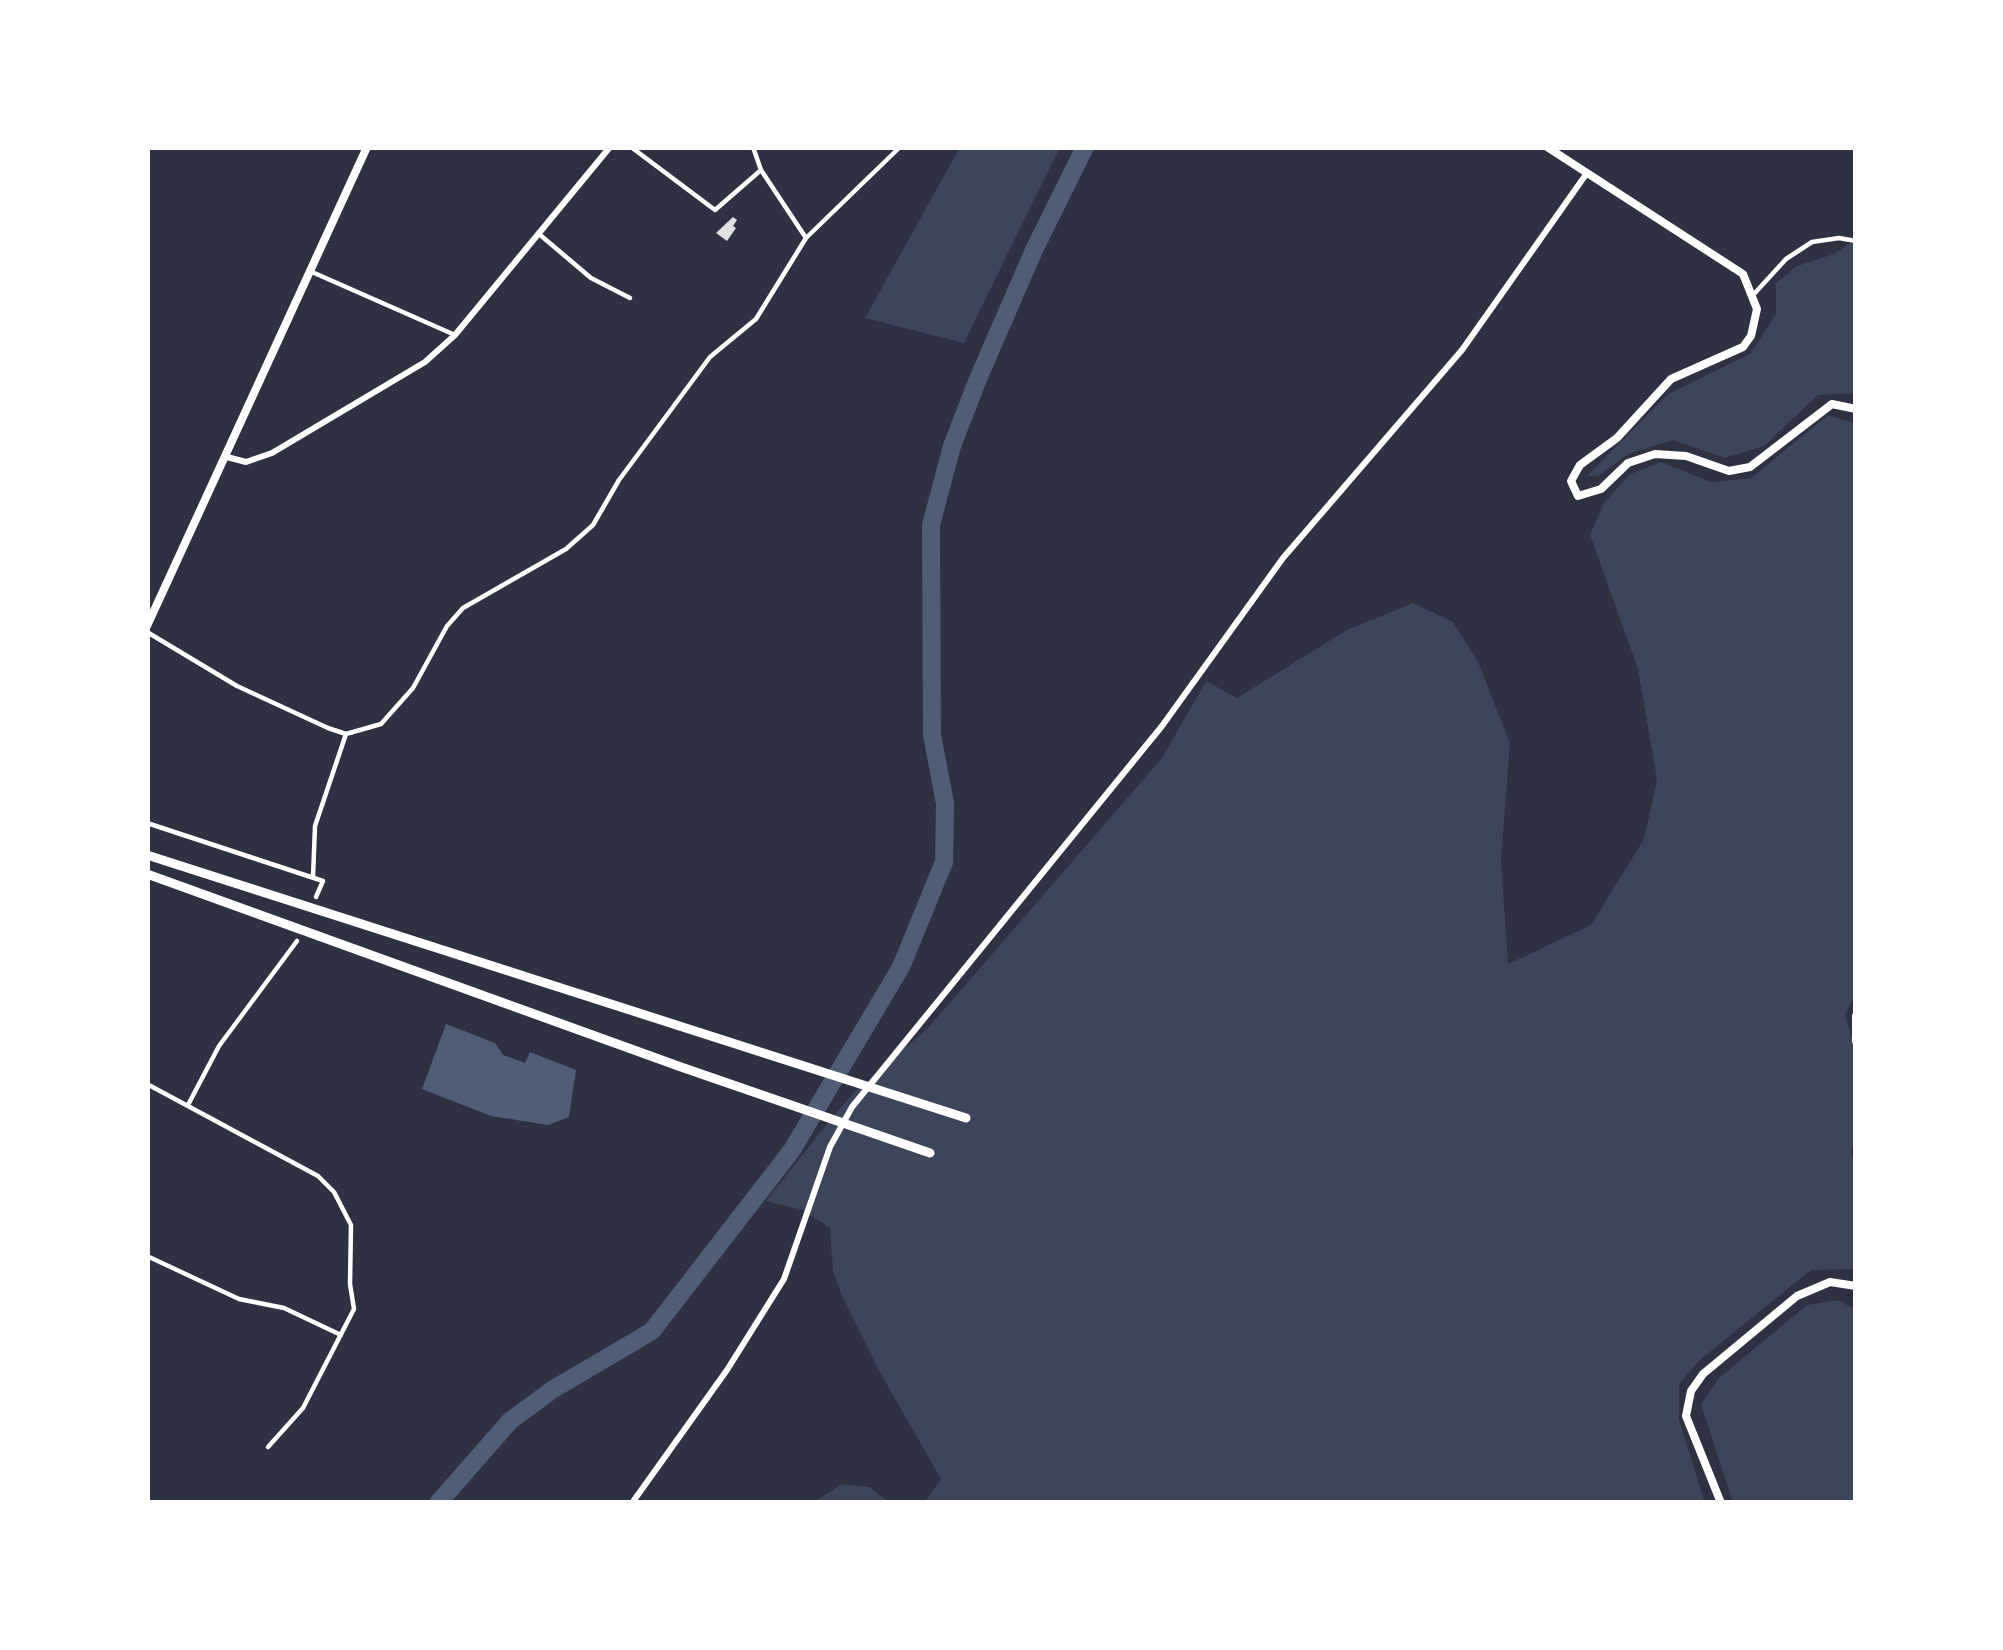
<!DOCTYPE html>
<html>
<head>
<meta charset="utf-8">
<style>
  body { margin:0 }
  #map { position:relative; width:2003px; height:1650px; overflow:hidden; background:#2d3142; font-family:"DejaVu Sans",sans-serif }
  canvas { display:block }
  .frame { position:absolute; inset:0; border:150px solid #fff; pointer-events:none }
</style>
</head>
<body>
<div id="map">
<canvas width="2003" height="1650"></canvas>
<div class="frame"></div>
</div>
<script>
const g = document.querySelector('canvas').getContext('2d');
g.lineJoin = 'round';
function paint(path, color) { g.fillStyle = color; g.fill(path, 'evenodd'); }
const shape = rows => new Path2D(rows.map(r => 'M' + r).join(''));
function trace(path, color, width, dash) { g.strokeStyle = color; g.lineWidth = width; g.lineCap = dash ? 'butt' : 'round'; g.setLineDash(dash || []); g.stroke(path); }
const green = shape([
  [960,147,1060,147,964,343,865,318],
  [1856,239,1856,393,1818,395,1764,446,1725,458,1673,440,1628,454,1598,476,1587,476,1668,394,1750,354,1776,314,1776,283,1797,266,1834,254],
  [1828,415,1856,424,1856,992,1845,1015,1856,1051,1856,1133,1851,1152,1856,1168,1856,1269,1811,1270,1700,1360,1679,1384,1679,1420,1705,1503,924,1503,941,1479,878,1369,841,1294,833,1270,830,1228,803,1210,766,1201,830,1120,854,1092,928,1028,1162,758,1206,681,1237,698,1347,630,1413,603,1453,622,1478,662,1510,743,1501,859,1508,964,1591,925,1644,839,1657,780,1638,669,1590,535,1604,503,1630,474,1661,462,1711,482,1751,478],
  [1838,1300,1856,1310,1856,1503,1733,1503,1701,1404,1719,1378,1807,1305],
  [842,1484,869,1487,890,1503,813,1503]
]);
const water = shape([
  [446,1024,495,1043,503,1055,525,1063,530,1052,576,1070,569,1117,548,1125,491,1116,422,1089]
]);
const river = shape([
  [438,1503,510,1421,552,1390,652,1331,792,1150,901,967,944,862,945,803,932,735,931,525,952,446,978,379,1034,250,1085,147]
]);
const building = shape([
  [733,217,737,220,733,226,736,228,727,241,716,233]
]);
const minor = shape([
  [631,147,715,210,761,170],
  [753,147,761,170,806,238],
  [539,234,591,278,630,298],
  [312,272,455,335],
  [1754,294,1786,259,1812,242,1839,238,1856,241],
  [147,632,237,686,328,728,346,734,381,724,413,688,447,626,463,608,566,549,593,525,619,480,710,357,756,319,806,238,900,147],
  [147,823,323,881,316,897],
  [313,877,315,826,346,734],
  [147,1084,318,1176,334,1192,351,1225,350,1284,354,1309,303,1408,268,1447],
  [188,1105,219,1046,297,941],
  [147,1256,239,1299,284,1308,341,1335]
]);
const tertiary = shape([
  [227,457,246,462,272,453,425,362,455,335,610,147],
  [632,1503,727,1370,784,1279,830,1147,852,1107,1162,726,1283,558,1462,350,1587,173]
]);
const secondary = shape([
  [1547,147,1743,274,1757,309,1751,336,1743,347,1671,379,1617,438,1580,465,1571,481,1578,496,1601,489,1628,463,1655,454,1686,456,1729,471,1750,467,1832,404,1856,409],
  [147,626,367,147],
  [1856,1016,1856,1041],
  [1721,1503,1686,1416,1691,1391,1703,1374,1797,1296,1830,1282,1856,1286]
]);
const motorway = shape([
  [147,855,966,1118],
  [147,874,681,1067,930,1153]
]);
paint(green, '#3c4559');
paint(water, '#4f5d75');
trace(river, '#4f5d75', 18);
paint(building, '#e0e0e3');
trace(minor, '#fff', 4.5);
trace(tertiary, '#fff', 6);
trace(secondary, '#fff', 8);
trace(motorway, '#fff', 9);
</script>
</body>
</html>
